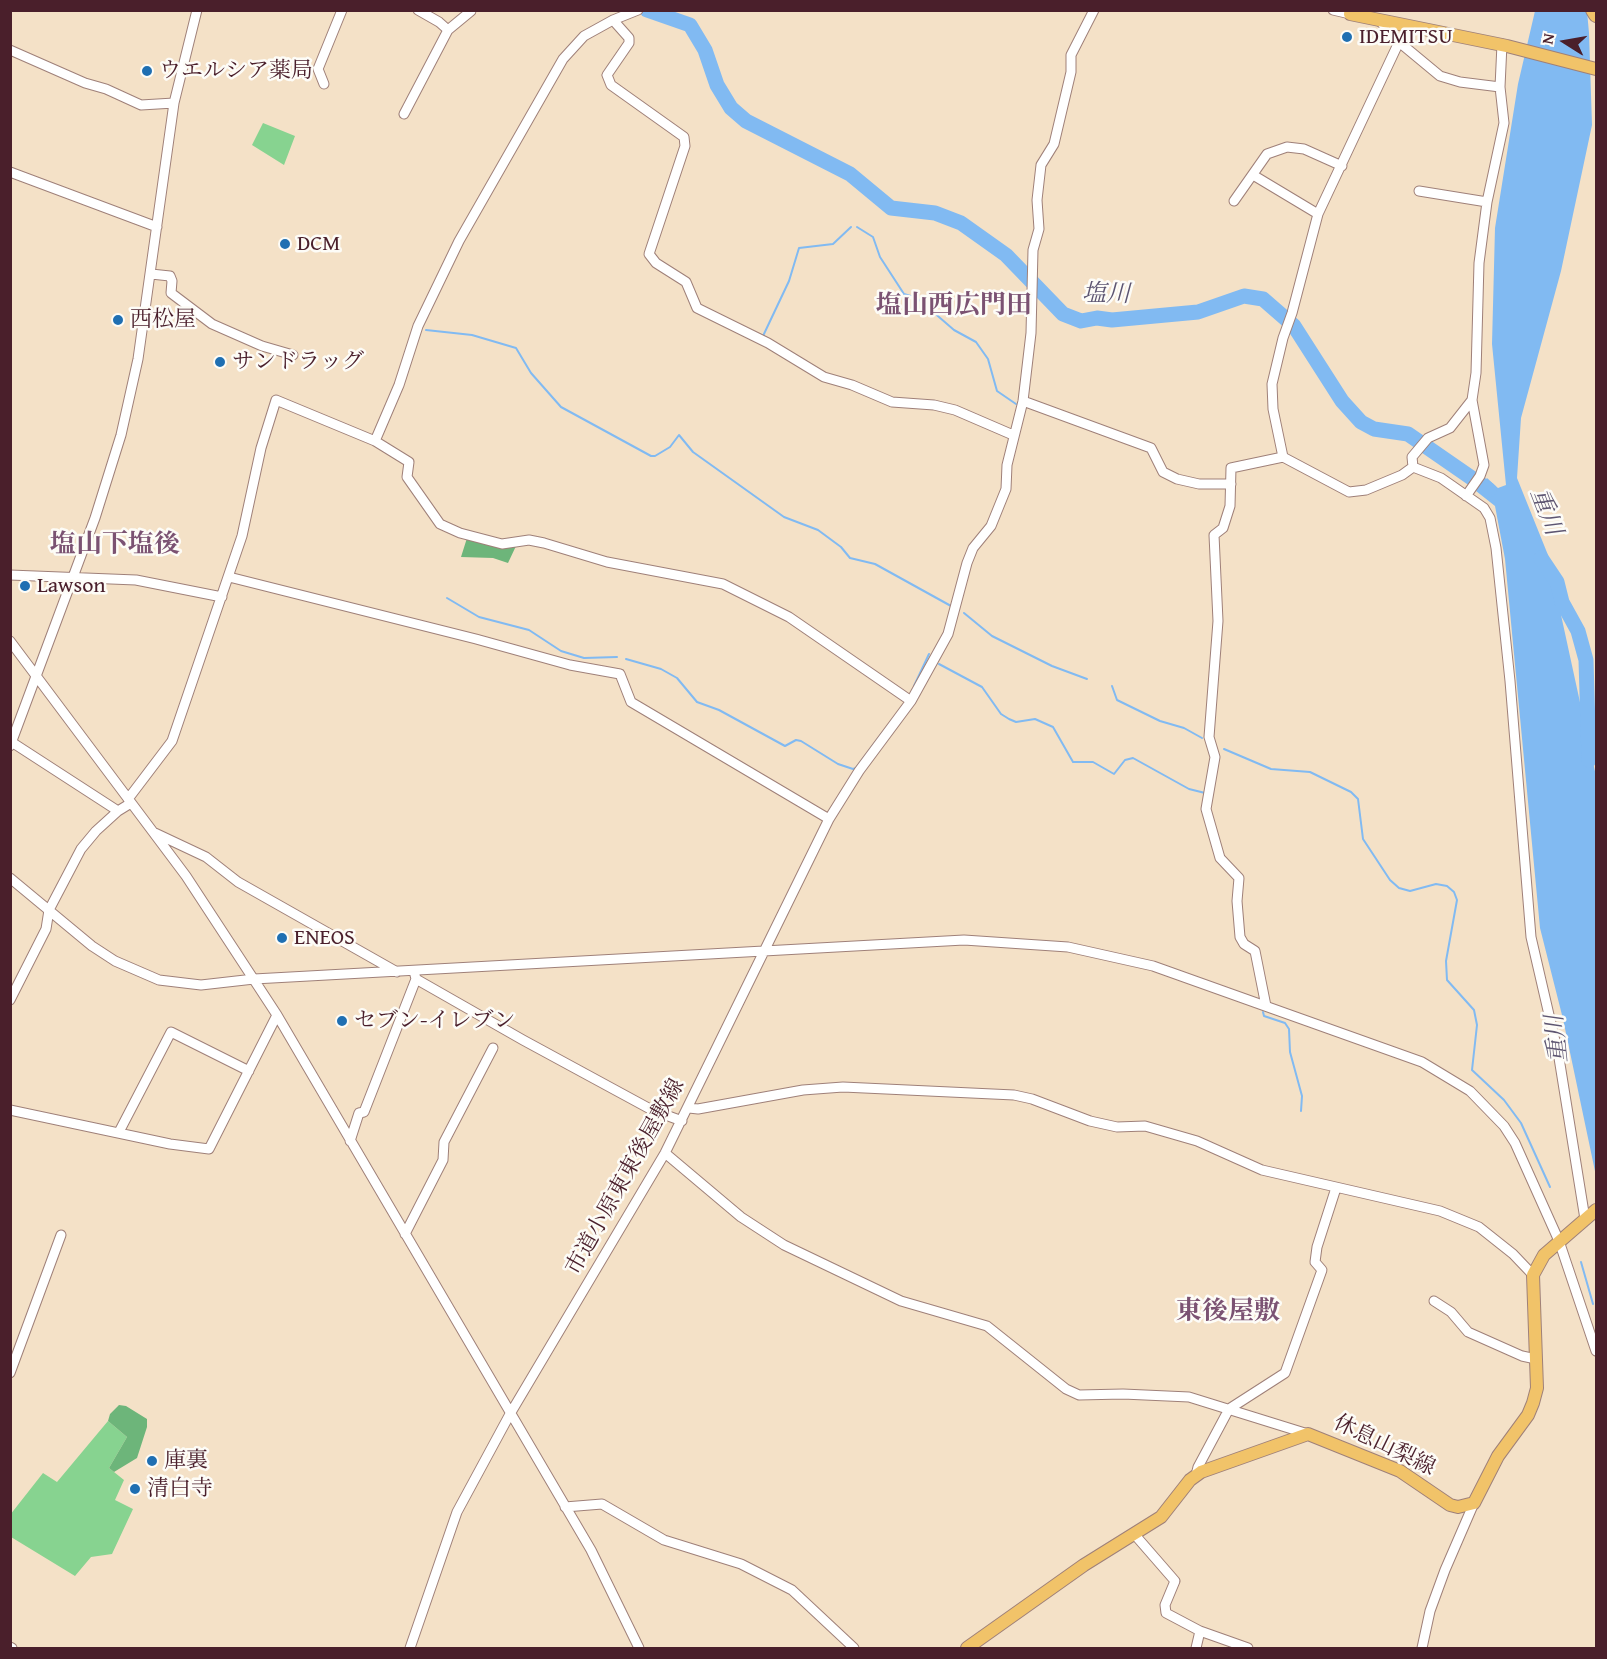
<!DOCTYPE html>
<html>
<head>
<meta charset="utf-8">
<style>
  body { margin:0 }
  #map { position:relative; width:1607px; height:1659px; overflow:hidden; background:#f4e1c7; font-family:"Gentium Book Plus",serif }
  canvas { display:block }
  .frame { position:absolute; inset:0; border:12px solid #4a1f2b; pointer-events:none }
  .north { position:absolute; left:1535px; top:12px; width:60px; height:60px; -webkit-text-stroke:4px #fdfcf7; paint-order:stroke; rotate:281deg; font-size:16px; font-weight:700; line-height:24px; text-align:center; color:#4a1f2b }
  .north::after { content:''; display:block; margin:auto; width:21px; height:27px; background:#4a1f2b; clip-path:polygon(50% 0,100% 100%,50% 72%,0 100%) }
</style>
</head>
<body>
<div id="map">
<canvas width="1607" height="1659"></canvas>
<div class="frame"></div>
<div class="north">N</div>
</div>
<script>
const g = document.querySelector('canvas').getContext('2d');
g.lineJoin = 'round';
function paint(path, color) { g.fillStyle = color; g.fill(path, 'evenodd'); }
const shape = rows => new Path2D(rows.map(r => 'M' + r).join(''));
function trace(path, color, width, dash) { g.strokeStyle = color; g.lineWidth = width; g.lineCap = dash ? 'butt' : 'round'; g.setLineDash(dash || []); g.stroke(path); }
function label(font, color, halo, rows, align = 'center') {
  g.font = font + ' "Gentium Book Plus","Noto Serif JP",serif'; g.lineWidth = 5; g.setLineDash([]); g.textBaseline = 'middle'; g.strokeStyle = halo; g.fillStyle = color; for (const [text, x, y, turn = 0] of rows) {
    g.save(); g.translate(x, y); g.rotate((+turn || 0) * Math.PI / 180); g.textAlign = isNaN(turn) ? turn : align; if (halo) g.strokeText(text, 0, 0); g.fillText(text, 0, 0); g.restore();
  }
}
const green = shape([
  [263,123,295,136,284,165,252,145],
  [108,1421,127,1437,109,1468,124,1480,115,1500,133,1509,112,1554,91,1557,75,1576,11,1537,10,1515,43,1473,57,1482]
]);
const forest = shape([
  [467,538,516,546,508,563,493,558,461,557],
  [119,1405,126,1406,147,1419,147,1427,137,1458,114,1472,109,1468,127,1437,108,1421,110,1414]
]);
const water = shape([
  [1535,11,1587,11,1589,33,1592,125,1561,271,1521,418,1517,478,1548,555,1596,776,1596,1176,1563,1019,1540,928,1505,559,1495,506,1476,491,1487,478,1498,488,1506,485,1492,344,1495,228,1518,84]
]);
const stream = shape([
  [857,227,873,237,880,257,904,294,917,298,954,330,976,342,988,359,997,391,1016,404],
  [426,330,472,335,516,348,531,373,561,407,651,456,655,456,670,447,679,435,693,452,784,517,818,530,841,547,850,558,875,564,951,606],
  [763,336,789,281,799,248,833,244,851,227],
  [447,598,479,617,529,630,561,651,584,658,617,657],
  [964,613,992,636,1052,666,1087,679],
  [626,659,661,669,677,678,697,702,719,710,785,746,796,740,801,741,838,764,853,769,856,768,882,733],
  [939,664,982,687,1001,714,1009,719,1016,722,1035,719,1053,727,1073,762,1093,762,1114,774,1125,760,1133,758,1189,789,1205,793],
  [914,686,929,654],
  [1112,686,1117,700,1160,721,1184,728,1202,738],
  [1224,749,1271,769,1310,772,1351,792,1358,799,1363,839,1390,880,1399,888,1410,891,1436,884,1447,886,1454,892,1457,900,1446,961,1447,980,1474,1010,1477,1025,1472,1070,1504,1100,1521,1123,1550,1187],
  [1263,1012,1264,1016,1285,1023,1289,1029,1290,1052,1302,1096,1301,1111],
  [1581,1262,1593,1304]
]);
const river = shape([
  [647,10,690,25,705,50,717,85,731,108,746,121,850,174,891,208,935,213,961,223,1006,255,1063,314,1081,321,1097,318,1112,320,1198,312,1244,296,1263,299,1294,326,1342,401,1361,422,1374,429,1408,434,1489,490],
  [1541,558,1557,582,1562,602,1578,631,1586,660,1589,760]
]);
const minor = shape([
  [418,10,439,22,448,30],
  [1333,10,1350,14],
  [613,20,629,38,629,43,607,75,611,85,684,137,685,146,649,254,656,263,686,282,697,308,768,343,824,377,852,385,892,402,934,405,955,410,1013,435],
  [10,50,85,83,106,89,141,105,174,103],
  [324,84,318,69,342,10],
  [1500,87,1502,44],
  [404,114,448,30,471,11],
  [10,172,157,227],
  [1253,175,1318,214],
  [1419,191,1487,202],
  [1234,201,1267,154,1287,147,1304,149,1342,166],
  [151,274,170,276,172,281,171,293,212,324,262,346,293,355],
  [1023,401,1151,448,1163,472,1177,479,1199,484,1231,484],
  [375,441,399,385,418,326,459,241,563,59,584,36,613,20,638,10],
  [1283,457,1273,409,1272,384,1283,338,1292,313,1318,214,1399,42],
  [1413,467,1441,478,1484,508,1490,518,1496,548,1510,681,1531,937,1559,1058,1585,1219],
  [1466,496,1480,476,1484,465,1472,400],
  [10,575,136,580,222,597],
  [229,577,476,639,570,665,620,674,631,702,829,819],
  [10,641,186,876,277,1015,591,1550,639,1648],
  [10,741,118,811,131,803],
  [10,746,95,518,121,435,138,359,174,103,197,10],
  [128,799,172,741,242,536,261,448,276,400,375,441,409,462,407,477,440,524,460,533,502,544,529,540,544,543,607,562,723,584,789,617,911,701],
  [155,833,206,857,238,882,397,972],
  [10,878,92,946,115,961,159,980,201,985,254,979,964,940,1068,947,1153,966,1422,1062,1470,1091,1504,1126,1515,1143,1559,1241,1596,1351],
  [414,971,416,979,523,1040,652,1110,682,1121],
  [10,1000,46,929,49,910,81,849,96,831,118,811],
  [1266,1006,1255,951,1244,944,1240,937,1237,901,1239,878,1220,858,1206,809,1215,757,1209,737,1218,621,1214,535,1223,528,1230,506,1231,468,1283,457,1349,492,1366,490,1402,475,1413,467,1412,457,1428,438,1450,428,1472,400,1476,373,1479,263,1487,202,1504,123,1500,87,1460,82,1440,76,1399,42,1379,20],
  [689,1108,698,1109,803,1090,843,1087,1014,1095,1032,1099,1090,1121,1117,1127,1145,1126,1197,1141,1262,1170,1440,1211,1479,1227,1513,1254,1533,1275],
  [10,1110,170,1144,209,1149,277,1015],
  [119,1132,171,1032,249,1071],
  [350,1141,359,1113,364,1112,416,979],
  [665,1153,741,1217,784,1245,901,1301,987,1326,1066,1389,1079,1395,1123,1394,1189,1397,1308,1434],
  [405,1234,443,1160,444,1142,493,1048],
  [1434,1301,1451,1312,1468,1332,1522,1356,1536,1359],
  [10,1373,61,1235],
  [1196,1475,1198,1467,1229,1409,1285,1373,1322,1270,1315,1262,1317,1247,1336,1188],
  [565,1507,602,1504,664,1540,741,1564,792,1590,854,1648],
  [1135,1535,1175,1581,1165,1605,1166,1613,1200,1631,1248,1648],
  [10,1647,12,1648],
  [410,1648,457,1512,510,1414,665,1153,829,819,859,771,911,701,948,634,967,563,973,548,991,526,1006,489,1007,465,1023,401,1031,333,1033,250,1039,229,1037,200,1041,165,1054,144,1071,72,1071,55,1094,10],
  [1196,1648,1200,1631],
  [1422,1648,1430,1611,1445,1570,1474,1503]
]);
const major = shape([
  [1351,10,1350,14,1507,46,1596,69],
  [967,1648,1084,1565,1161,1517,1190,1480,1201,1472,1308,1434,1400,1471,1450,1505,1458,1507,1474,1503,1498,1456,1528,1415,1533,1403,1537,1388,1533,1275,1544,1255,1596,1210]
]);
const highway = shape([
  [1593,10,1596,15]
]);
const markers = [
  [1347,37,6,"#1f6fb2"],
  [147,71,6,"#1f6fb2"],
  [285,244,6,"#1f6fb2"],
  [118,320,6,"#1f6fb2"],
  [220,362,6,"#1f6fb2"],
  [25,586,6,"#1f6fb2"],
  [282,938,6,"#1f6fb2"],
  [342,1021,6,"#1f6fb2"],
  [152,1461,6,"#1f6fb2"],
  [135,1489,6,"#1f6fb2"]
];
const poiNames = [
  ["IDEMITSU",1359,37],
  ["ウエルシア薬局",159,71],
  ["DCM",297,244],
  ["西松屋",130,320],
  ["サンドラッグ",232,362],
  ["Lawson",37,586],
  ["ENEOS",294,938],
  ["セブン-イレブン",354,1021],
  ["庫裏",164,1461],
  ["清白寺",147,1489]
];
const streetNames = [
  ["市道小原東東後屋敷線",626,1177,-61],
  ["休息山梨線",1384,1446,26]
];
const waterNames = [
  ["塩川",1106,295,1],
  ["重川",1545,512,69],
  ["重川",1558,1039,-96]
];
const quarterNames = [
  ["塩山西広門田",954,306],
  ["塩山下塩後",115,545],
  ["東後屋敷",1228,1312]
];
paint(green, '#87d390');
paint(forest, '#6db57a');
paint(water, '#81baf2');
trace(stream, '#81baf2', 2);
trace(river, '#81baf2', 15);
trace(minor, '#9f8079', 11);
trace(major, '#9f8079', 14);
trace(highway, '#9f8079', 16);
trace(minor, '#fff', 9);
trace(major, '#f1c369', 12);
trace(highway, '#f1c369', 14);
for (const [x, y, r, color] of markers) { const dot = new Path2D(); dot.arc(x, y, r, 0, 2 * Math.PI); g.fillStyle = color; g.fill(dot); trace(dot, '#fdfcf7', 2); }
label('22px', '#4a1f2b', '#fdfcf7', poiNames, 'left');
label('22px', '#4a1f2b', '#fdfcf7', streetNames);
label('italic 24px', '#5d5571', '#fdfcf7', waterNames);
label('bold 26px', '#7b5272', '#fdfcf7', quarterNames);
</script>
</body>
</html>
